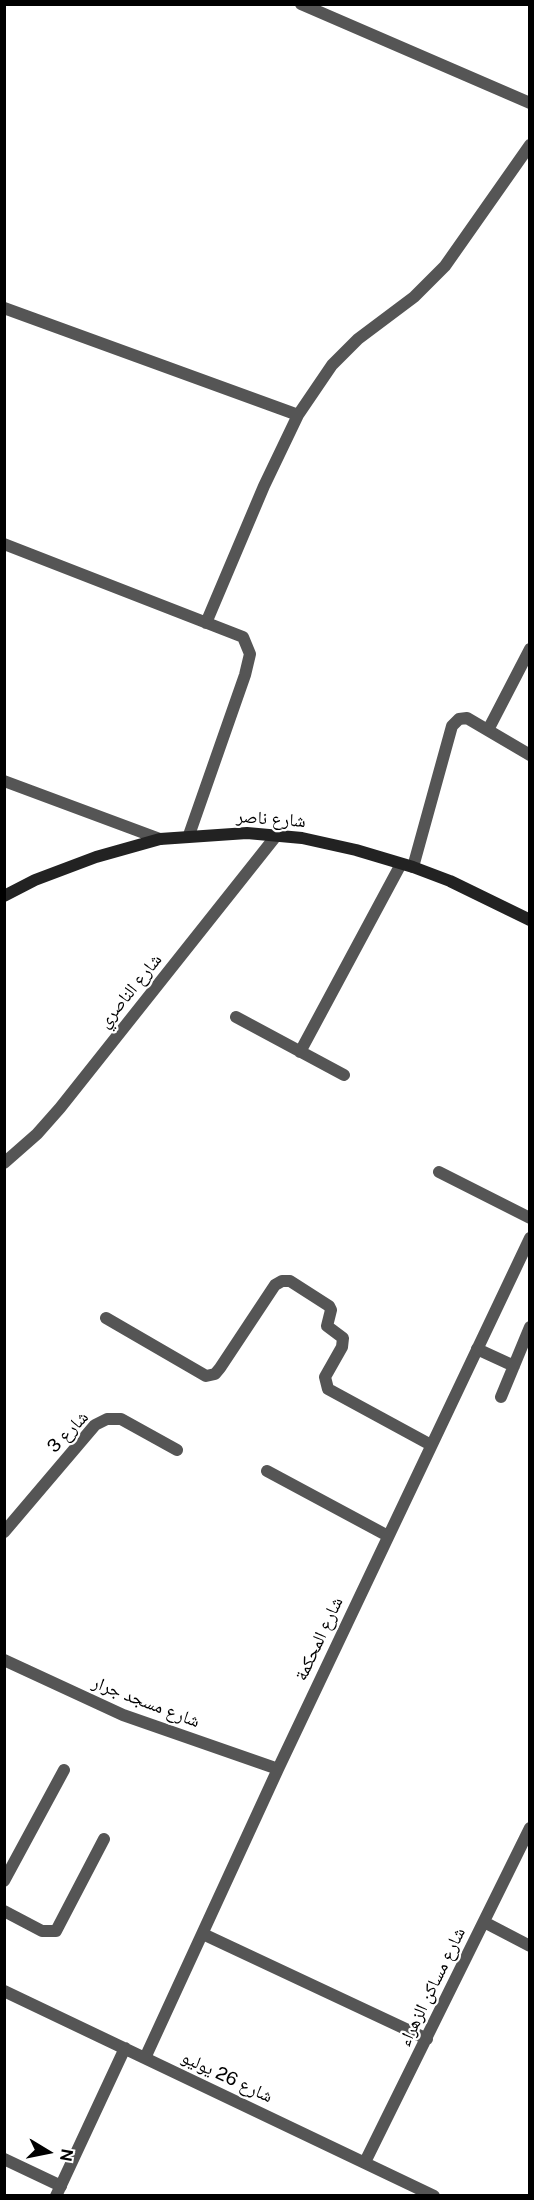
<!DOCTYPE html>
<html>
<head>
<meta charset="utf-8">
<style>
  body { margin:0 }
  #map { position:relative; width:534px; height:2200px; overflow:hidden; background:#fff; font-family:"Public Sans",sans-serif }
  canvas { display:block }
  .frame { position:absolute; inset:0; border:6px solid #000; pointer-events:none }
  .north { position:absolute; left:18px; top:2122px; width:60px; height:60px; -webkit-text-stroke:4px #fff; paint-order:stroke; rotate:100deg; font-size:16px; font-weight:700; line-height:24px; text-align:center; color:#000 }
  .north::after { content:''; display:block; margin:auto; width:21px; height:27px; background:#000; clip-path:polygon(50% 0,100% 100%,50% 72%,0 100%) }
</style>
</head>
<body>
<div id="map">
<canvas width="534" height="2200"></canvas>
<div class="frame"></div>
<div class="north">N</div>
</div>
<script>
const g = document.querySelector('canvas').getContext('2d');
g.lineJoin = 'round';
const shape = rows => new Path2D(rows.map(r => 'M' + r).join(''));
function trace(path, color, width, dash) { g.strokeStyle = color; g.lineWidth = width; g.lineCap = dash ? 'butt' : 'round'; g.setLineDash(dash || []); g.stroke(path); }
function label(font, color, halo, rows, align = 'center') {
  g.font = font + ' "Public Sans","Noto Naskh Arabic",sans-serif'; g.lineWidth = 4.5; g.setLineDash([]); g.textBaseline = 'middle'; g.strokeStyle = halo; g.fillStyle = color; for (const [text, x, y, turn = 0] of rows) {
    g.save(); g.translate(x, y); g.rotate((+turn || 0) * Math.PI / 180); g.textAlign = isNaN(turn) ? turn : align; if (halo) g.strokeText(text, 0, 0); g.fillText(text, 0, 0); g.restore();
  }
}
const lane = shape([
  [236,1017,344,1075],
  [300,1052,401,864],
  [477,1349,514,1366],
  [501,1397,530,1327],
  [4,2159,61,2186]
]);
const street = shape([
  [301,4,530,103],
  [4,308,298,415],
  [4,544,243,637,250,654,245,675,189,835],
  [206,623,264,486,298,415,332,365,358,339,414,297,445,266,530,145],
  [488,730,530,649],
  [4,781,160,839],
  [413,867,452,726,459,719,467,718,530,755],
  [4,1163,37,1134,60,1108,276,836],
  [439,1172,530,1218],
  [106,1318,206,1376,215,1374,220,1368,275,1285,282,1281,290,1281,329,1306,331,1310,327,1326,343,1338,342,1347,325,1377,328,1389,431,1445],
  [267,1471,388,1536],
  [4,1532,95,1425,107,1419,121,1419,177,1450],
  [4,1660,123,1715,278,1769],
  [4,1881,64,1770],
  [4,1911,42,1931,56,1931,104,1839],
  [484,1922,530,1946],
  [203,1934,427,2039],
  [4,1991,434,2196],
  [145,2058,278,1769,530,1238],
  [365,2162,530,1828],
  [56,2196,125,2048]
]);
const secondary = shape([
  [4,896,35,880,96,857,160,839,247,833,302,838,356,850,413,867,450,881,530,920]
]);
const streetNames = [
  ["شارع ناصر",271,819,4],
  ["شارع الناصري",130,991,-51],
  ["شارع 3",68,1432,-46],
  ["شارع المحكمة",319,1639,-65],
  ["شارع مسجد جرار",146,1702,21],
  ["شارع مساكن الزهراء",432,1987,-64],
  ["شارع 26 يوليو",227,2077,25]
];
trace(lane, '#555', 12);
trace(street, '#555', 12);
trace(secondary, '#222', 12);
label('18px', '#000', '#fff', streetNames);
</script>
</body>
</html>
